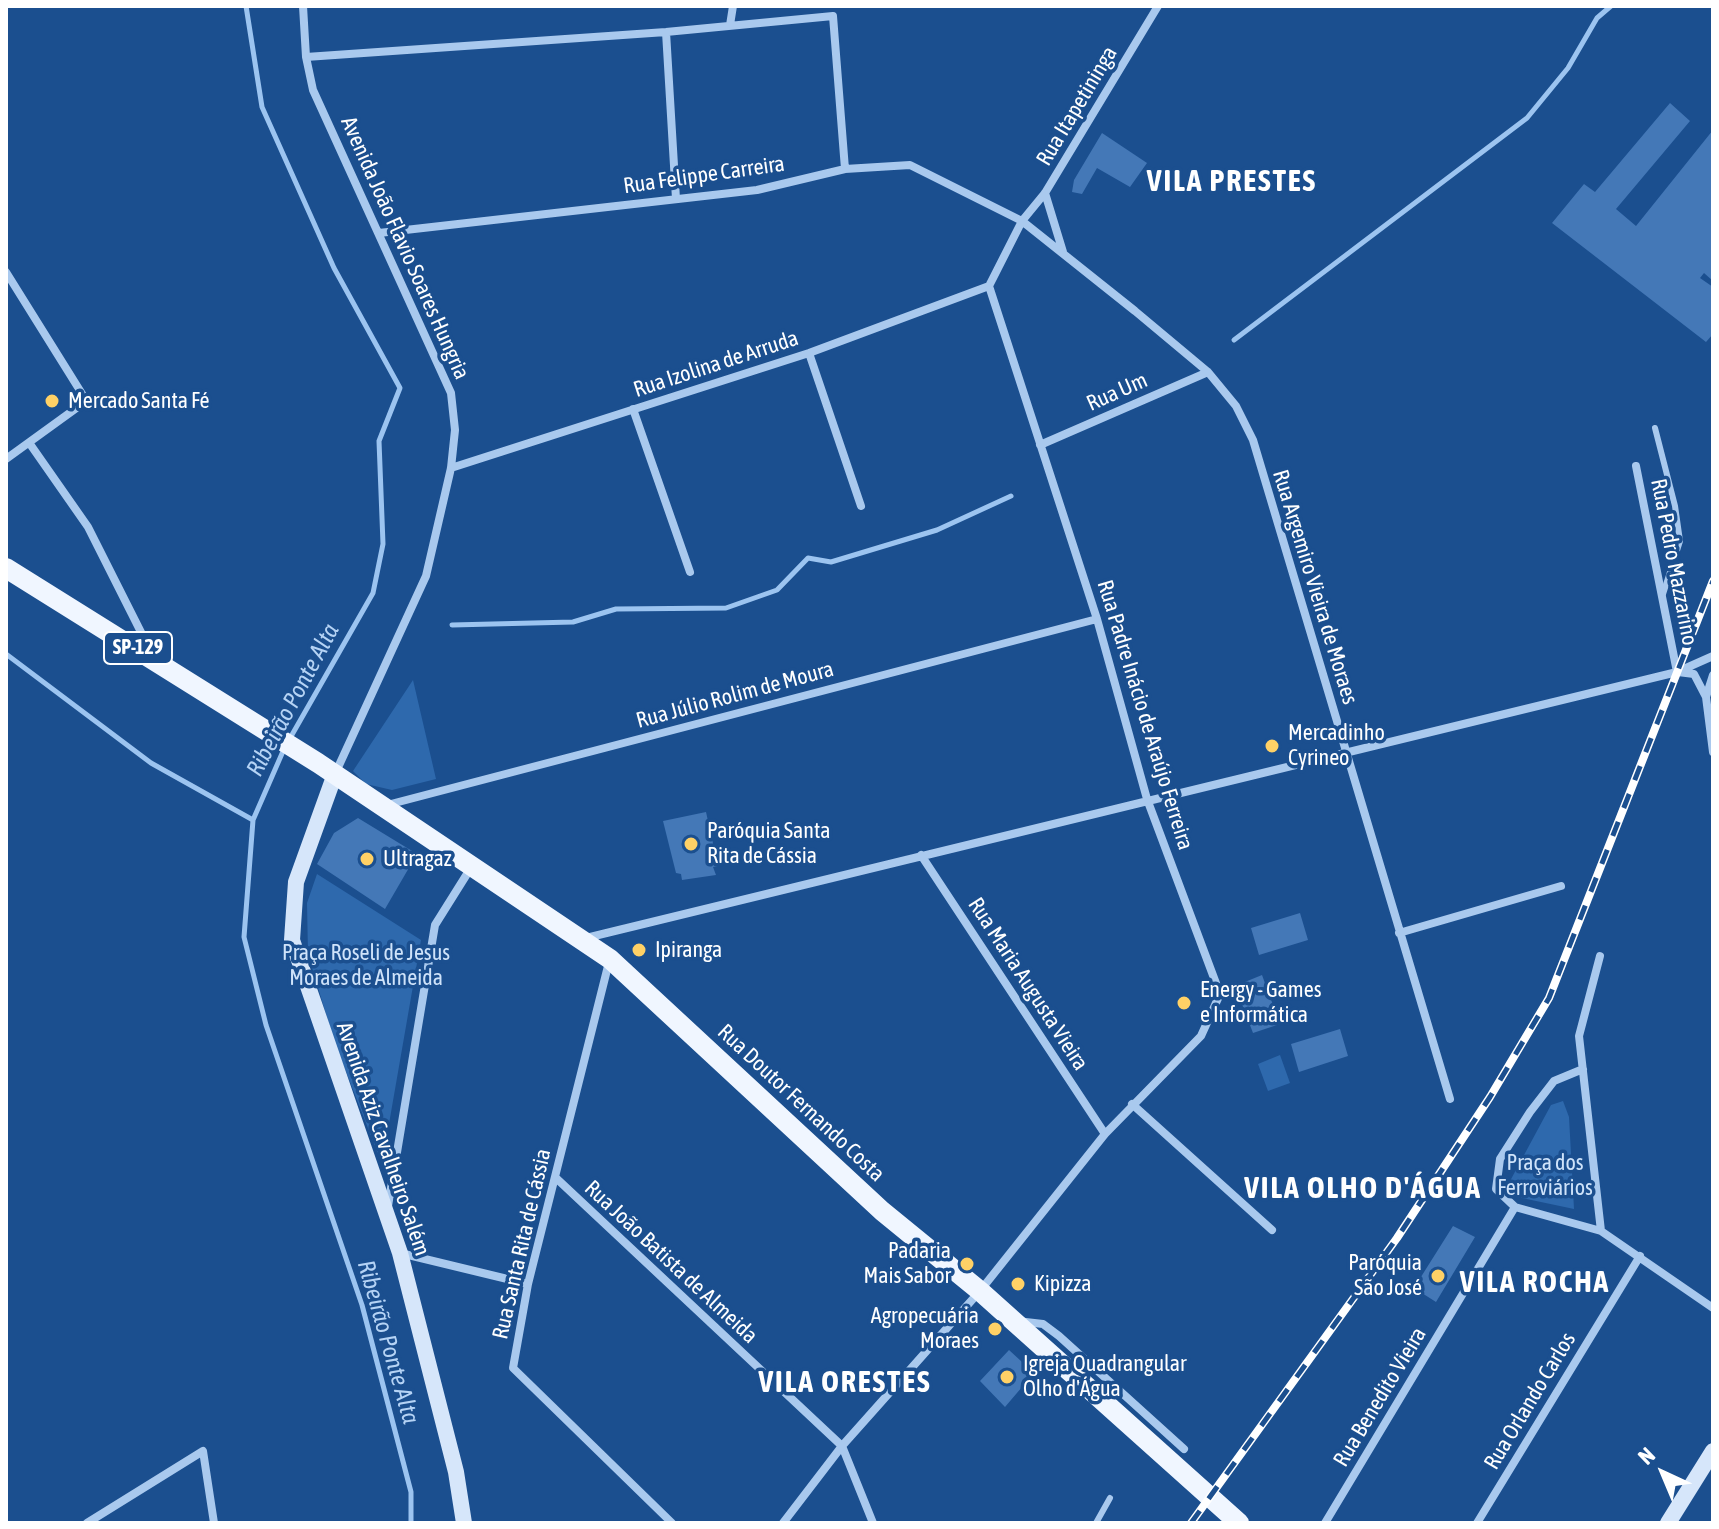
<!DOCTYPE html>
<html>
<head>
<meta charset="utf-8">
<style>
  body { margin:0 }
  #map { position:relative; width:1719px; height:1529px; overflow:hidden; background:#1b4f8f; font-family:"Asap Condensed",sans-serif }
  canvas { display:block }
  .frame { position:absolute; inset:0; border:8px solid #fff; pointer-events:none }
  .north { position:absolute; left:1623px; top:1433px; width:80px; height:80px; -webkit-text-stroke:6px #1b4f8f; paint-order:stroke; rotate:316deg; font-size:22px; font-weight:700; line-height:32px; text-align:center; color:#fff }
  .north::after { content:''; display:block; margin:auto; width:28px; height:36px; background:#fff; clip-path:polygon(50% 0,100% 100%,50% 72%,0 100%) }
</style>
</head>
<body>
<div id="map">
<canvas width="1719" height="1529"></canvas>
<div class="frame"></div>
<div class="north">N</div>
</div>
<script>
const g = document.querySelector('canvas').getContext('2d');
g.lineJoin = 'round';
function paint(path, color) { g.fillStyle = color; g.fill(path, 'evenodd'); }
const shape = rows => new Path2D(rows.map(r => 'M' + r).join(''));
function trace(path, color, width, dash) { g.strokeStyle = color; g.lineWidth = width; g.lineCap = dash ? 'butt' : 'round'; g.setLineDash(dash || []); g.stroke(path); }
function label(font, color, halo, rows, align = 'center') {
  g.font = font + ' "Asap Condensed",sans-serif'; g.lineWidth = 7; g.setLineDash([]); g.textBaseline = 'middle'; g.strokeStyle = halo; g.fillStyle = color; for (const [text, x, y, turn = 0] of rows) {
    g.save(); g.translate(x, y); g.rotate((+turn || 0) * Math.PI / 180); g.textAlign = isNaN(turn) ? turn : align; if (halo) g.strokeText(text, 0, 0); g.fillText(text, 0, 0); g.restore();
  }
}
const green = shape([
  [413,680,436,779,392,790,366,784,353,771],
  [317,874,421,940,382,1164,334,1041,308,954,307,903],
  [1280,1055,1290,1083,1268,1091,1258,1064],
  [1563,1101,1569,1117,1574,1209,1503,1194,1551,1105]
]);
const stream = shape([
  [246,6,262,107,334,268,400,388,379,441,383,544,373,593,289,740],
  [1234,340,1527,118,1568,68,1597,18,1611,6],
  [452,625,573,622,616,609,726,608,777,590,808,558,831,562,937,530,1011,496],
  [6,654,151,763,253,820],
  [284,749,253,820,244,937,266,1025,362,1305,411,1492,411,1523]
]);
const building = shape([
  [1670,103,1690,121,1616,209,1636,226,1713,130,1713,281,1704,273,1700,278,1713,287,1713,334,1706,342,1552,223,1584,184,1595,192],
  [1102,133,1147,163,1130,187,1097,168,1082,194,1072,192,1074,180],
  [706,812,718,866,713,867,716,875,682,880,681,874,676,873,663,821],
  [358,818,417,854,385,909,317,864,334,833],
  [1300,913,1308,940,1259,955,1251,928],
  [1262,975,1280,1024,1253,1033,1235,986],
  [1340,1029,1348,1056,1299,1072,1291,1044],
  [1453,1226,1475,1237,1436,1302,1414,1288],
  [1009,1350,1034,1373,1005,1407,980,1381]
]);
const lane = shape([
  [1655,428,1675,506,1680,541,1663,594],
  [1096,1523,1110,1498]
]);
const street = shape([
  [303,6,306,57,313,90,451,393,455,430,451,468,426,576,335,774],
  [730,25,733,6],
  [666,32,676,199],
  [306,57,666,32,833,16,845,169],
  [1045,193,1063,252],
  [379,233,757,190,845,169,910,165,1022,221,1135,311,1208,372,1236,406,1253,440,1450,1099],
  [6,272,84,397,82,404,6,459],
  [809,353,861,506],
  [633,409,690,572],
  [30,444,88,527,152,654],
  [1040,445,1208,372],
  [1636,466,1677,672],
  [451,468,809,353,989,286],
  [1678,672,1694,674,1706,697],
  [1713,675,1706,697,1713,752],
  [387,805,1097,619],
  [921,855,1105,1134],
  [1399,933,1561,886],
  [586,938,1677,672,1713,656],
  [1600,956,1579,1036,1601,1231],
  [609,962,528,1284,513,1368,672,1523],
  [1583,1069,1554,1081,1530,1112,1500,1159,1496,1189,1515,1207,1601,1231,1713,1308],
  [1132,1104,1272,1230],
  [556,1178,842,1446,873,1523],
  [388,1206,435,925,472,866],
  [400,1253,528,1284],
  [1017,1321,1043,1324,1059,1336,1184,1449],
  [87,1523,203,1451,214,1523],
  [783,1523,842,1446,980,1291,1105,1134,1201,1036,1220,994,1147,799,1097,619,989,286,1022,221,1045,193,1158,6],
  [1325,1523,1515,1207],
  [1477,1523,1640,1256]
]);
const secondary = shape([
  [335,774,296,882,292,940,400,1253,456,1472,464,1523],
  [1668,1523,1713,1451]
]);
const primary = shape([
  [6,568,318,763,610,959,882,1211,980,1291,1239,1523]
]);
const rail = shape([
  [1191,1523,1397,1238,1490,1097,1549,998,1713,581]
]);
const markers = [
  [52,401,8,"#ffd166"],
  [1272,746,8,"#ffd166"],
  [691,844,8,"#ffd166"],
  [367,859,8,"#ffd166"],
  [639,950,8,"#ffd166"],
  [1184,1003,8,"#ffd166"],
  [967,1264,8,"#ffd166"],
  [1438,1276,8,"#ffd166"],
  [1018,1284,8,"#ffd166"],
  [995,1329,8,"#ffd166"],
  [1007,1377,8,"#ffd166"]
];
const shields = [
  [138,648,68]
];
const shieldNames = [
  ["SP-129",138,648]
];
const streetNames = [
  ["Rua Itapetininga",1077,106,-59],
  ["Rua Felippe Carreira",704,175,-8],
  ["Avenida João Flavio Soares Hungria",405,248,66],
  ["Rua Izolina de Arruda",716,364,-18],
  ["Rua Um",1117,392,-24],
  ["Rua Pedro Mazzarino",1674,562,79],
  ["Rua Argemiro Vieira de Moraes",1315,587,73],
  ["Rua Júlio Rolim de Moura",735,695,-15],
  ["Rua Padre Inácio de Araújo Ferreira",1145,715,73],
  ["Rua Maria Augusta Vieira",1028,984,57],
  ["Rua Doutor Fernando Costa",801,1103,43],
  ["Avenida Aziz Cavalheiro Salém",383,1139,71],
  ["Rua Santa Rita de Cássia",522,1244,-77],
  ["Rua João Batista de Almeida",671,1262,43],
  ["Rua Benedito Vieira",1380,1397,-59],
  ["Rua Orlando Carlos",1530,1401,-59]
];
const poiNames = [
  ["Mercado Santa Fé",68,401],
  ["Mercadinho",1288,733],
  ["Cyrineo",1288,758],
  ["Paróquia Santa",707,831],
  ["Rita de Cássia",707,856],
  ["Ultragaz",383,859],
  ["Ipiranga",655,950],
  ["Energy - Games",1200,990],
  ["e Informática",1200,1015],
  ["Padaria",951,1251,"right"],
  ["Mais Sabor",951,1276,"right"],
  ["Paróquia",1422,1263,"right"],
  ["São José",1422,1288,"right"],
  ["Kipizza",1034,1284],
  ["Agropecuária",979,1316,"right"],
  ["Moraes",979,1341,"right"],
  ["Igreja Quadrangular",1023,1364],
  ["Olho d'Água",1023,1389]
];
const parkNames = [
  ["Praça Roseli de Jesus",366,953],
  ["Moraes de Almeida",366,978],
  ["Praça dos",1545,1163],
  ["Ferroviários",1545,1188]
];
const waterNames = [
  ["Ribeirão Ponte Alta",293,700,-62],
  ["Ribeirão Ponte Alta",388,1342,74]
];
const districtNames = [
  ["VILA PRESTES",1232,182],
  ["VILA OLHO D'ÁGUA",1363,1189],
  ["VILA ROCHA",1535,1283],
  ["VILA ORESTES",845,1383]
];
paint(green, '#2e69ad');
trace(stream, '#9cc4f0', 5);
paint(building, '#4478b7');
trace(lane, '#a9c9ee', 6);
trace(street, '#a9c9ee', 8);
trace(secondary, '#d6e6fa', 16);
trace(primary, '#f0f6ff', 20);
trace(rail, '#fff', 8);
trace(rail, '#1b4f8f', 5, [15]);
for (const [x, y, r, color] of markers) { const dot = new Path2D(); dot.arc(x, y, r, 0, 2 * Math.PI); g.fillStyle = color; g.fill(dot); trace(dot, '#1b4f8f', 3); }
for (const [x, y, w] of shields) { const box = new Path2D(); box.roundRect(x - w / 2, y - 16, w, 32, 6); g.fillStyle = '#1b4f8f'; g.fill(box); trace(box, '#fff', 2); }
label('bold 20px', '#fff', null, shieldNames);
label('22px', '#fff', '#1b4f8f', streetNames);
label('22px', '#fff', '#1b4f8f', poiNames, 'left');
label('22px', '#cfe3fa', '#1b4f8f', parkNames);
label('italic 24px', '#b5d3f5', '#1b4f8f', waterNames);
g.letterSpacing = '2px';
label('bold 30px', '#fff', '#1b4f8f', districtNames);
g.letterSpacing = '0px';
</script>
</body>
</html>
